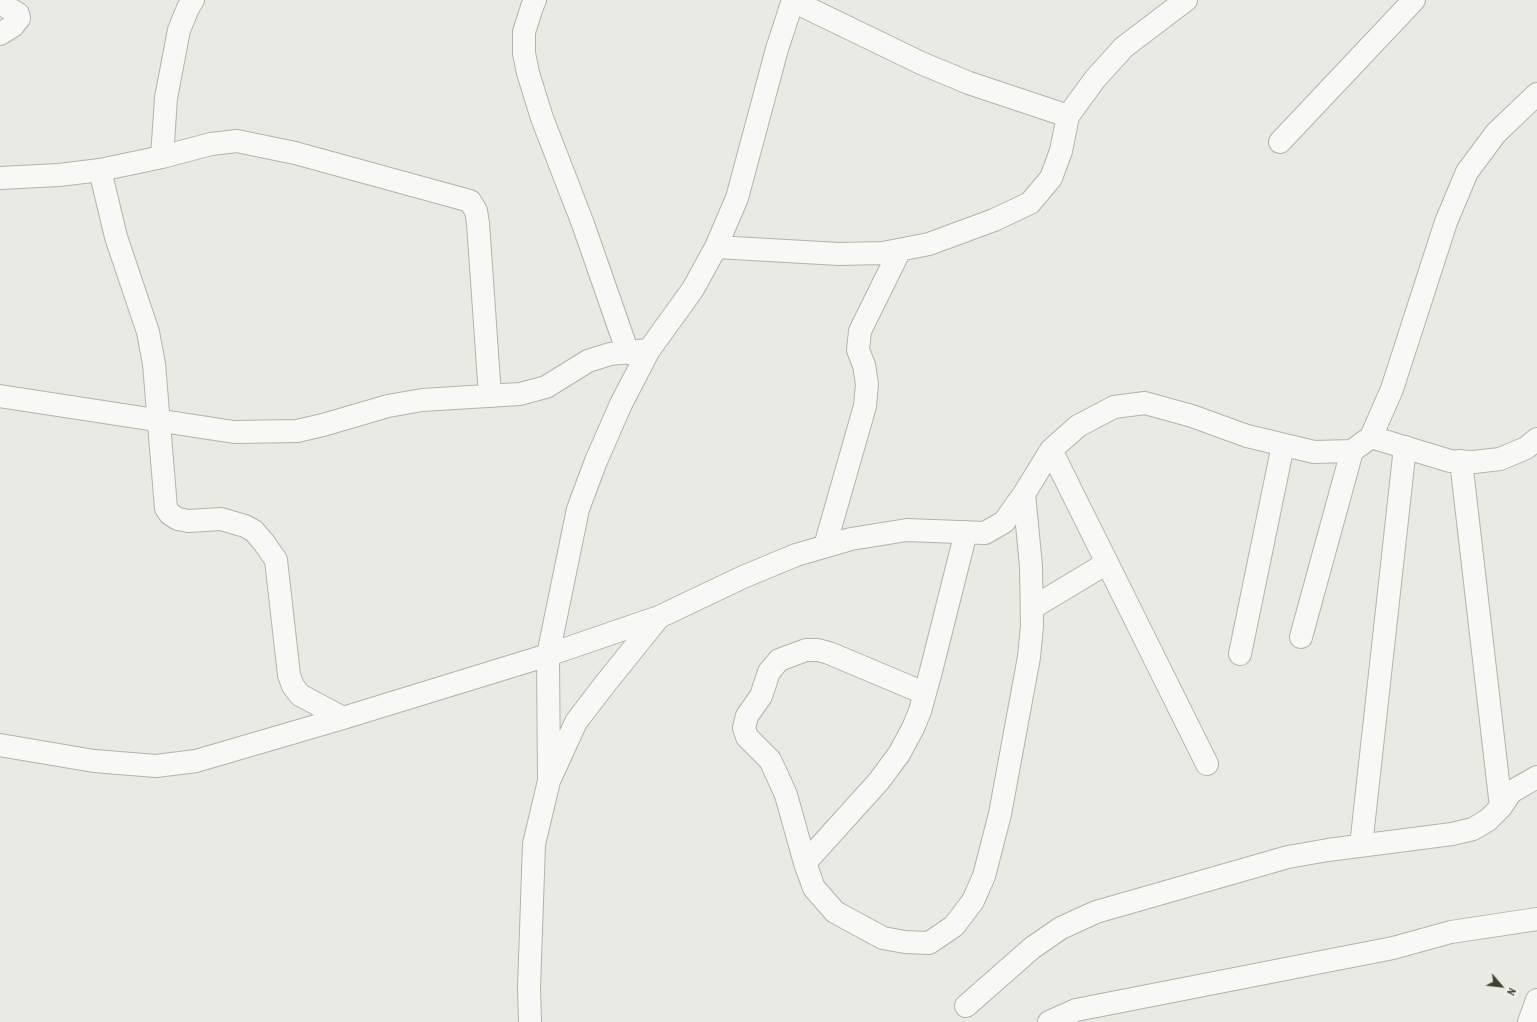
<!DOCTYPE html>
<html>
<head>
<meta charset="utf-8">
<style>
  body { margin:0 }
  #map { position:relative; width:1537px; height:1022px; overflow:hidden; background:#e9eae3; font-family:"Archivo Narrow",sans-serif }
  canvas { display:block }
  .north { position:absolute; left:1481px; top:966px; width:40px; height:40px; -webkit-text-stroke:3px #f7f8f3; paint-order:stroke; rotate:118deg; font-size:11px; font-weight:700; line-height:16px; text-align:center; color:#3d412d }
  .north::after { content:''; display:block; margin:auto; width:14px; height:18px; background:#3d412d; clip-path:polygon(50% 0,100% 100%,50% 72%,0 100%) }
</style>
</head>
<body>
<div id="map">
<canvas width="1537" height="1022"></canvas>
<div class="north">N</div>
</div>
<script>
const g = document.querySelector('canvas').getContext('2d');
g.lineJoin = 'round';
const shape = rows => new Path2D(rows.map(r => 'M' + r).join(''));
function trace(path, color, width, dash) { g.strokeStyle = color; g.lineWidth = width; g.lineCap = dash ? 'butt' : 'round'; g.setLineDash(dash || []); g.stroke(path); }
const minor = shape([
  [535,0,532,7,524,32,524,53,528,73,542,118,583,224,628,353],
  [793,1,921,63,969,83,1068,116],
  [0,3,18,14,19,18,13,26,0,34],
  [1280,142,1414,0],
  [162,157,166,98,179,30,188,8,193,0],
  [100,170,116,237,148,332,154,364,166,508,170,514,178,519,188,521,221,519,245,526,254,531,265,544,276,560,289,675,293,686,300,695,343,718],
  [0,178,59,175,100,170,162,157,211,144,237,141,295,153,470,201,476,211,478,223,490,396],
  [716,247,839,254,883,253,929,244,994,220,1030,203,1051,178,1061,151,1068,116,1095,79,1124,47,1186,0],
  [0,396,234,432,297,431,323,425,388,406,422,400,520,394,546,387,588,361,610,354,649,350],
  [1371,437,1450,461,1474,462,1500,459,1526,448,1537,439],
  [1051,450,1207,764],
  [1461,461,1501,807],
  [825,546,865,406,867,384,864,365,858,350,860,331,900,250],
  [1032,608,1107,563],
  [1301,637,1352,451],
  [1240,654,1283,445],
  [924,693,829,653,818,650,806,650,779,660,769,672,761,696,747,716,744,728,747,737,770,760,778,777,786,795,805,863,814,888,835,912,883,938,905,942,929,943,954,926,973,901,984,876,1000,814,1029,657,1032,626,1031,566,1024,494],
  [0,745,94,761,156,766,196,761,343,718,548,655,659,617,743,577,796,555,851,539,907,530,985,533,1004,522,1024,494,1051,450,1078,426,1114,407,1145,403,1192,416,1247,436,1314,452,1352,451,1371,437,1392,389,1446,222,1467,172,1496,133,1537,94],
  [549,781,548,655,578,509,596,461,621,404,649,350,693,289,716,247,737,198,777,49,793,0],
  [1361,846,1405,447],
  [805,863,879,781,899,754,913,728,920,711,930,675,966,532],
  [966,1006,1032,948,1061,928,1096,912,1288,857,1328,850,1452,834,1473,829,1488,820,1501,807,1511,792,1537,777],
  [530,1022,529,988,534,844,549,781,576,722,605,684,659,617],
  [1049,1022,1076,1010,1393,948,1451,932,1537,919],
  [1529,1022,1537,1000]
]);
trace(minor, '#b2b4a9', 24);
trace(minor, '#f8f9f6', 22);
</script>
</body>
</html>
